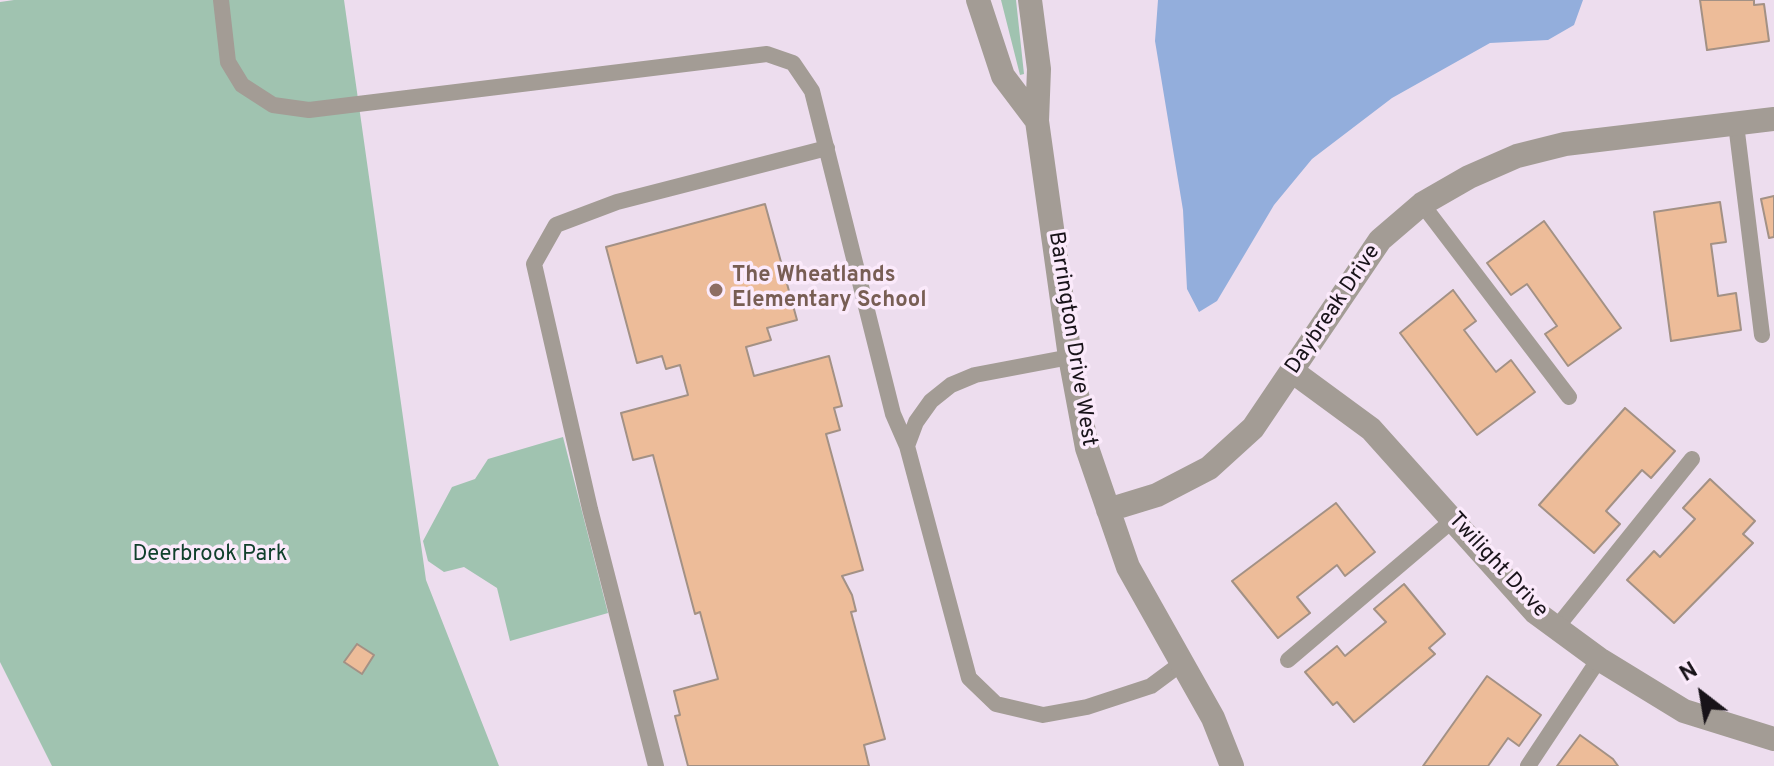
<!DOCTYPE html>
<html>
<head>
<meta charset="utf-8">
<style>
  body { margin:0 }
  #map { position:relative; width:1774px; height:766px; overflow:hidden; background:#edddee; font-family:Overpass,sans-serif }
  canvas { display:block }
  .north { position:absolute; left:1662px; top:654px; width:80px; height:80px; -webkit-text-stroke:6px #fbeafb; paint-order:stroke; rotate:329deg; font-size:22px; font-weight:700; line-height:32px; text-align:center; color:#181319 }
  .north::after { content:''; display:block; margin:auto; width:28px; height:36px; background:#181319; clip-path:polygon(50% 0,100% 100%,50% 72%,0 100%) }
</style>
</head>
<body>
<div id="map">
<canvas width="1774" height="766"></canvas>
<div class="north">N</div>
</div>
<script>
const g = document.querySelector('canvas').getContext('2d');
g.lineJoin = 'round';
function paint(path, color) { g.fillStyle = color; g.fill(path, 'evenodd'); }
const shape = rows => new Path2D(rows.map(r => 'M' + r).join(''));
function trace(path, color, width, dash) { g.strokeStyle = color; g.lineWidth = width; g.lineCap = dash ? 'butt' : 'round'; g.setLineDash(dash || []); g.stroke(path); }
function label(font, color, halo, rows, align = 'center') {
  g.font = font + ' Overpass,sans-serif'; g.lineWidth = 7; g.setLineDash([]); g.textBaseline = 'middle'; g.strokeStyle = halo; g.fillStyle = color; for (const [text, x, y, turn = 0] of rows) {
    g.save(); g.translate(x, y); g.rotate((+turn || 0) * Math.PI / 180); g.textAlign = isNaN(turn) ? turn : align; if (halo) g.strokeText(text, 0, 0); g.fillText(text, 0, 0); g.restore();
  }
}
const green = shape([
  [14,0,344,0,426,580,499,766,52,766,0,662,0,2],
  [1001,0,1016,0,1024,74,1020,75],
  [563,437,608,613,510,641,497,588,464,567,444,572,428,561,423,541,452,487,475,479,488,459]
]);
const water = shape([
  [1158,0,1583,0,1574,25,1548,40,1490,43,1392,98,1312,159,1274,205,1217,301,1199,312,1187,289,1183,210,1155,41]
]);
const building = shape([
  [1700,0,1754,0,1754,5,1764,4,1769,41,1707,50,1700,0],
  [1774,196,1774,237,1769,238,1761,199,1774,196],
  [1720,202,1726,242,1711,244,1718,296,1736,293,1741,330,1671,341,1654,212,1720,202],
  [765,204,797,320,767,328,771,340,746,347,754,376,829,356,842,406,834,408,840,430,826,434,863,570,842,576,852,595,856,611,851,612,885,739,864,745,869,766,688,766,675,716,680,715,674,691,718,679,700,612,695,614,653,455,633,460,621,413,688,395,680,365,666,369,662,356,637,363,606,247,765,204],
  [1544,221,1621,328,1568,366,1545,334,1557,326,1527,284,1511,295,1487,263,1544,221],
  [1453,290,1476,321,1464,330,1496,372,1511,360,1535,392,1477,435,1400,333,1453,290],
  [1625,408,1675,451,1651,478,1642,470,1606,511,1620,524,1594,553,1539,505,1625,408],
  [1710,479,1755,521,1743,534,1753,543,1674,623,1627,580,1654,551,1660,557,1695,519,1683,508,1710,479],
  [1336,503,1375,552,1345,576,1337,565,1297,597,1310,613,1278,638,1232,581,1336,503],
  [1404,584,1445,634,1429,648,1435,654,1354,722,1337,702,1333,705,1305,672,1337,646,1345,656,1386,622,1374,609,1404,584],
  [357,644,374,655,362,674,344,662,357,644],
  [1487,676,1541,715,1519,746,1508,738,1488,766,1423,766,1487,676],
  [1580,735,1613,759,1618,766,1557,766,1580,735]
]);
const service = shape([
  [221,0,228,62,242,85,273,105,309,110,767,54,793,63,812,91,893,414,907,446],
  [1736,124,1762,335],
  [1422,204,1569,397],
  [1070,357,975,375,951,385,931,401,916,422,907,446,969,678,996,704,1043,715,1087,707,1151,686,1182,663],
  [1557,627,1692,459],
  [1288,660,1454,519],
  [656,766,590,509,534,264,556,225,617,202,827,148],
  [1528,766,1599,659]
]);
const minor = shape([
  [978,0,1003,76,1037,121],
  [1030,0,1039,69,1037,121,1070,357,1087,448,1128,567,1213,718,1232,766],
  [1292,371,1371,429,1535,612,1599,659,1684,711,1774,739],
  [1108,510,1157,495,1209,468,1253,428,1380,240,1422,204,1469,177,1517,156,1565,144,1774,119]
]);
const markers = [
  [716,290,8,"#8d6e63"]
];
const educationNames = [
  ["The Wheatlands",732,277],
  ["Elementary School",732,302]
];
const streetNames = [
  ["Daybreak Drive",1334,310,-56],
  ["Barrington Drive West",1071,339,81],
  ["Twilight Drive",1497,566,47]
];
const parkNames = [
  ["Deerbrook Park",210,556]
];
paint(green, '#a0c3b0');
paint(water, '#93aedc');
paint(building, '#edbc99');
trace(building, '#a39185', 2);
trace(service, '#a39c95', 16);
trace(minor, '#a39c95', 24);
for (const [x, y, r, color] of markers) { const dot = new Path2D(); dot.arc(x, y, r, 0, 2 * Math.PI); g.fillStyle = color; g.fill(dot); trace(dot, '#fbeafb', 3); }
label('bold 22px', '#785e54', '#fbeafb', educationNames, 'left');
label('22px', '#181319', '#fbeafb', streetNames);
label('22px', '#11402c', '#fbeafb', parkNames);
</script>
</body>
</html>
